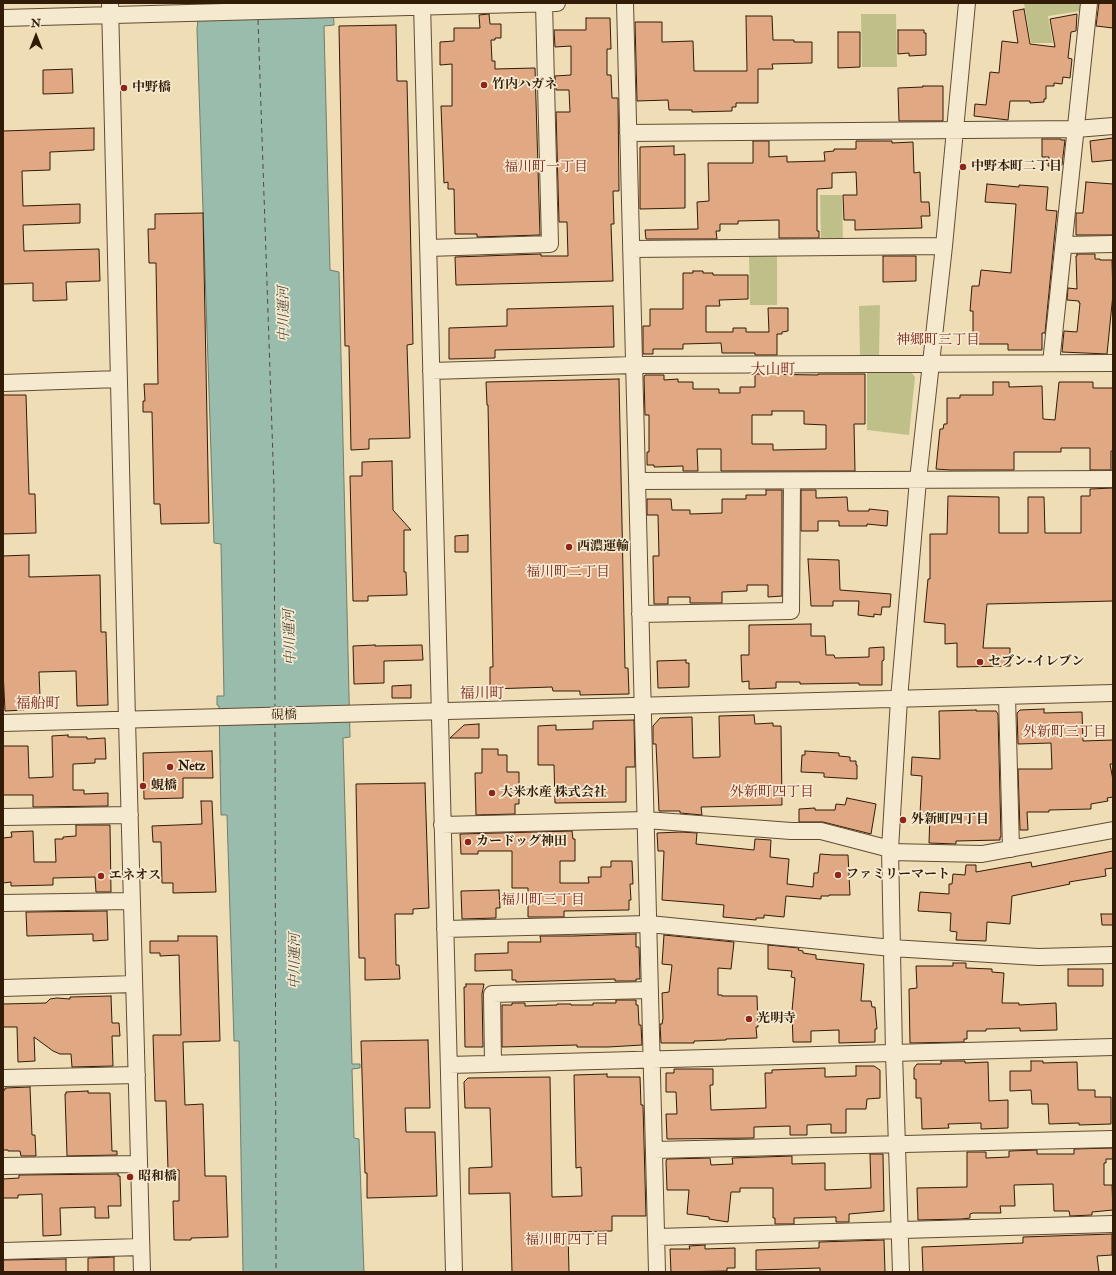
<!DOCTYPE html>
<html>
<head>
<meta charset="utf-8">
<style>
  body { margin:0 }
  #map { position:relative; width:1116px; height:1275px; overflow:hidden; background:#efddb6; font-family:"IM FELL Double Pica",serif }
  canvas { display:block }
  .frame { position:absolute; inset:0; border:4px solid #321b07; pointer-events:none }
  .north { position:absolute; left:16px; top:16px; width:40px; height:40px; -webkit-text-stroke:3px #f5e9d0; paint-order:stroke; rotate:0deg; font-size:11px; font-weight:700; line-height:16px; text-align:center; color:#321b07 }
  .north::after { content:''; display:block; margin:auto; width:14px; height:18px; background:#321b07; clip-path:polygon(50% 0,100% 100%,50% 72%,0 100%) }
</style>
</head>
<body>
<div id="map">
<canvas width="1116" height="1275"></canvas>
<div class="frame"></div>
<div class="north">N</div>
</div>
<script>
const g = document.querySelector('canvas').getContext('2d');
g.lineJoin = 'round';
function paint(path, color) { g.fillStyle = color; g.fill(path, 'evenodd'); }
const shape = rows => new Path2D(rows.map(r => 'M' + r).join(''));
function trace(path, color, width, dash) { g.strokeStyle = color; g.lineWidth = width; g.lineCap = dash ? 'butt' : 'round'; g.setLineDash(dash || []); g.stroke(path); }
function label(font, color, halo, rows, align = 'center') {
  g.font = font + ' "IM FELL Double Pica","Noto Serif JP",serif'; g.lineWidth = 3.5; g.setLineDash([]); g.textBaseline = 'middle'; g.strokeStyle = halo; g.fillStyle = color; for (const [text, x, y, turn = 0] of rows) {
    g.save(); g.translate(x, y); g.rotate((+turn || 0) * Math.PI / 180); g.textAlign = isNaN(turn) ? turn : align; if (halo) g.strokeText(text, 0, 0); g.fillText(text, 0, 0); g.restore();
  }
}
const green = shape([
  [1024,3,1081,3,1080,11,1048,16,1053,43,1031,43],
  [861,14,896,14,897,67,862,67],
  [820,195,842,195,843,241,821,241],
  [749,256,777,256,777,305,750,305],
  [880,305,879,357,860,357,859,306],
  [867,372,911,372,915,377,909,435,867,430]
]);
const water = shape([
  [200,3,333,3,334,25,324,26,330,270,339,272,350,737,343,738,352,1064,360,1064,360,1068,352,1069,354,1138,359,1139,364,1272,243,1272,239,1041,234,1041,227,815,221,815,219,706,217,705,217,696,224,696,221,544,214,543,197,29,200,3]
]);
const ferry = shape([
  [258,20,274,488,275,708],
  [275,723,276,1272]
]);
const building = shape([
  [1099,3,1113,3,1113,28,1096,26,1099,3],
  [1024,9,1030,44,1055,47,1050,19,1077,14,1076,31,1071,32,1068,58,1072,59,1070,78,1063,77,1062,84,1054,83,1054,86,1046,86,1046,99,1044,99,1044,102,1030,103,1030,101,1010,101,1008,120,974,116,975,104,986,105,990,72,999,73,1002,41,1018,43,1013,11,1024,9],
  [489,14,490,24,501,24,501,38,495,38,495,40,491,40,492,61,495,61,495,69,535,68,540,235,477,237,477,234,455,234,454,189,448,189,448,182,444,183,441,106,452,106,452,64,440,65,440,42,454,41,454,28,480,28,479,15,489,14],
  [746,16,772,16,773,40,794,40,794,42,812,42,812,63,772,64,773,69,758,69,758,103,736,103,736,107,732,107,732,111,692,112,692,110,669,110,668,100,637,101,635,22,662,22,662,42,693,41,694,71,747,71,746,16],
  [586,18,610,18,611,49,607,49,607,75,611,75,612,98,618,98,619,191,613,191,614,224,611,224,613,281,456,285,455,257,541,254,541,256,568,256,567,222,559,222,556,112,570,112,569,90,556,90,555,76,571,75,571,46,555,47,554,30,586,30,586,18],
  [396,25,397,81,407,81,413,344,407,345,410,438,369,439,369,449,351,450,349,346,345,346,339,26,396,25],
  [898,30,924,30,924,33,926,33,926,55,909,56,909,53,898,54,898,30],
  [838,32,860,32,860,67,838,68,838,32],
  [72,69,73,93,43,94,43,70,72,69],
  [923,86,943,86,943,121,899,121,898,88,923,87,923,86],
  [94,128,94,150,50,152,50,170,22,171,23,206,80,204,80,223,23,225,24,251,99,249,100,281,66,282,67,300,33,301,33,283,3,284,3,131,94,128],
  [1113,138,1113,160,1092,162,1090,141,1113,138],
  [1042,139,1061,139,1061,140,1065,140,1062,165,1048,166,1049,157,1042,157,1042,139],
  [753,141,769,141,769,157,787,156,787,162,825,161,824,152,834,151,834,149,856,149,856,141,892,141,892,143,913,142,914,173,920,172,921,202,929,202,930,216,921,216,922,228,855,230,855,220,844,220,843,195,857,195,856,172,832,173,832,188,817,189,817,231,819,231,819,238,779,238,779,220,738,221,738,224,720,224,720,231,716,231,717,239,646,239,645,230,698,229,697,202,709,201,708,163,753,163,753,141],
  [674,146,674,155,685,154,685,208,640,209,640,147,674,146],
  [1086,182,1113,184,1113,235,1076,235,1076,213,1083,213,1086,182],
  [987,184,1019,187,1019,185,1048,187,1046,210,1057,211,1045,333,1042,333,1042,350,1008,350,1008,344,973,344,973,311,970,311,972,286,979,286,981,270,1011,273,1012,259,1016,204,985,202,987,184],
  [203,213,209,523,161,524,160,504,154,504,152,412,143,412,143,401,145,401,144,384,158,384,156,263,149,263,148,229,155,229,155,214,203,213],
  [1077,254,1095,254,1095,259,1100,259,1100,260,1112,260,1113,294,1107,354,1062,352,1064,331,1077,332,1080,303,1079,303,1079,301,1067,300,1068,288,1077,289,1076,256,1077,256,1077,254],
  [883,256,916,256,916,281,883,282,883,256],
  [693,271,703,271,703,273,713,273,713,275,748,275,748,299,719,300,720,306,706,306,706,332,733,332,733,328,746,328,746,332,769,332,768,308,788,308,788,331,782,332,782,334,777,334,777,355,755,355,755,353,722,353,721,343,683,344,683,349,653,349,653,354,643,354,643,326,650,326,650,309,683,309,683,273,693,273,693,271],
  [613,306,614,347,495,350,495,358,449,359,449,328,507,326,507,309,613,306],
  [755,374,818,375,818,374,865,374,865,424,854,424,855,471,721,471,721,449,697,449,698,471,683,471,683,466,654,467,654,465,647,465,647,452,649,452,649,415,645,415,644,377,645,375,664,375,664,380,678,379,678,382,693,382,693,389,719,389,719,393,740,393,740,387,755,387,755,374],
  [772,411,804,411,804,424,826,425,826,449,773,450,773,444,752,444,752,415,772,415,772,411],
  [619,379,625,668,628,668,629,694,580,695,580,691,553,691,552,687,490,689,490,667,493,667,488,405,487,405,486,382,619,379],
  [993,382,1009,382,1009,387,1042,386,1043,419,1055,420,1059,382,1093,382,1093,388,1113,388,1113,451,1111,451,1111,470,1090,470,1090,448,1061,448,1061,452,1014,452,1014,470,950,470,936,469,940,429,943,429,944,424,947,424,947,398,960,398,960,395,993,395,993,382],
  [3,395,26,395,29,494,35,494,36,533,3,534,3,395],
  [392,461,393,510,411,530,404,530,404,572,406,572,407,595,368,596,368,601,353,601,350,476,362,476,362,462,392,461],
  [1113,488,1113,601,987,604,983,648,1010,648,1010,666,957,667,957,643,945,644,945,624,924,622,928,579,930,579,930,534,947,534,948,496,999,497,999,533,1028,533,1028,497,1044,497,1045,533,1081,533,1081,496,1090,496,1090,489,1113,488],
  [766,490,782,490,782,596,768,597,768,585,747,585,747,591,722,592,722,603,690,603,690,597,668,597,668,604,654,604,653,556,659,556,658,515,647,515,647,499,671,499,672,510,690,510,690,514,722,513,722,499,746,499,746,495,766,495,766,490],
  [801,490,816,490,816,498,847,497,848,511,869,511,869,509,888,511,887,526,867,524,867,526,839,526,839,521,818,521,818,531,801,531,801,490],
  [468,535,468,552,455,552,455,536,468,535],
  [29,555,29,577,100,575,101,632,106,632,108,705,77,706,76,671,39,672,40,697,24,697,24,710,5,711,3,671,3,556,29,555],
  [808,559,839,560,840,590,891,594,890,607,882,607,881,615,874,614,874,617,858,615,859,601,833,601,833,606,811,606,808,559],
  [811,624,811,636,825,636,826,655,834,655,835,658,869,657,869,648,884,647,884,660,882,661,882,685,859,685,859,683,800,684,800,682,776,682,776,688,749,689,749,681,742,682,741,655,749,655,749,625,811,624],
  [375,645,375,646,422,645,423,660,384,661,384,683,354,684,353,646,375,645],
  [686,660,686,663,689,663,689,687,658,688,657,661,686,660],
  [411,685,411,698,392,698,392,686,411,685],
  [1044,709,1044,713,1082,712,1083,741,1113,740,1113,764,1110,764,1113,780,1113,797,1107,798,1108,801,1091,804,1091,809,1049,810,1049,812,1027,812,1028,830,1020,830,1018,769,1052,769,1051,743,1018,744,1017,713,1020,710,1044,709],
  [976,710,976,711,996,711,998,714,1001,837,1000,837,1000,840,956,841,956,844,929,843,930,815,920,814,922,776,911,775,912,757,940,759,939,711,976,710],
  [754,715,755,724,773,723,773,726,781,726,782,805,701,807,702,815,680,813,680,811,659,811,656,744,653,744,653,726,660,718,692,717,693,758,720,757,719,716,754,715],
  [634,720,635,767,626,767,626,802,555,803,554,765,538,765,538,726,556,725,556,730,593,729,593,721,634,720],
  [479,724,479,738,450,738,464,725,479,724],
  [68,735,68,737,87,737,87,739,105,738,106,759,95,759,95,763,73,764,73,790,84,790,84,794,108,793,108,806,33,807,33,795,3,795,3,746,28,746,29,778,53,777,52,736,68,735],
  [482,749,498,749,498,755,507,755,507,772,519,772,519,804,515,804,515,814,476,815,475,773,482,773,482,749],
  [212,751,213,778,183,778,183,798,144,799,143,753,212,751],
  [805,751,839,753,839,756,850,757,850,761,856,761,856,765,857,765,857,779,824,777,824,773,801,772,802,755,805,755,805,751],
  [425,783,429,908,413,909,413,914,395,914,396,965,399,965,400,979,365,980,365,958,359,958,356,784,425,783],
  [847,798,876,804,871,834,823,822,799,822,799,809,815,808,815,810,835,810,836,804,845,805,847,798],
  [201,801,212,801,216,892,173,893,173,883,162,883,161,842,153,842,152,826,202,824,201,801],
  [76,825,110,825,111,892,96,892,95,877,53,878,53,885,11,886,11,882,3,883,3,838,12,837,11,832,33,831,34,862,56,862,55,839,63,839,63,837,76,836,76,825],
  [572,831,573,839,575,839,575,861,560,861,560,883,589,883,588,877,601,877,601,867,611,867,611,861,632,861,633,884,630,884,631,900,629,900,629,910,564,911,564,917,528,917,528,888,512,888,512,851,478,851,478,854,461,854,460,834,572,831],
  [681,832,697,833,696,844,754,850,755,839,771,840,770,857,789,859,787,884,813,887,814,873,818,873,820,854,833,855,848,855,850,895,829,895,829,896,821,896,821,899,786,896,784,917,764,915,764,918,756,918,756,920,723,917,724,905,662,900,664,851,658,851,657,833,681,832],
  [1113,851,1113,868,1105,869,1106,876,1081,880,1069,882,1070,884,1012,896,1010,924,987,922,986,941,956,940,957,932,950,931,951,913,918,911,920,892,949,894,949,884,952,884,953,874,965,875,966,865,976,865,976,872,1031,862,1032,867,1113,851],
  [499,890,500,908,496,908,496,918,462,919,461,891,499,890],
  [107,911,108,940,93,941,93,934,27,936,26,912,107,911],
  [1101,914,1113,914,1113,925,1102,925,1101,914],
  [636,934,636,947,639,947,640,979,636,979,636,981,615,981,615,979,516,982,516,980,512,980,512,970,475,971,475,954,508,953,508,942,541,942,540,936,573,936,636,934],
  [664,935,734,942,731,969,718,968,718,995,722,995,722,996,757,996,758,1027,756,1027,757,1038,726,1039,726,1040,694,1041,694,1043,661,1043,660,1024,662,1024,663,1018,662,993,669,992,672,965,662,964,664,935],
  [178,936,217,936,220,1041,183,1042,185,1105,203,1104,205,1176,226,1176,228,1237,191,1238,191,1240,174,1240,173,1201,179,1201,179,1170,168,1170,166,1101,155,1101,153,1035,181,1035,179,955,160,956,160,953,150,953,150,941,178,941,178,936],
  [768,945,799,948,798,950,803,951,803,953,816,955,816,959,864,964,861,1001,871,1001,872,1007,875,1007,877,1029,875,1029,875,1042,839,1043,839,1030,811,1031,811,1042,793,1042,792,1011,795,978,791,977,792,971,768,969,768,945],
  [953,963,966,963,966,968,992,969,992,972,1004,973,1002,1003,1019,1003,1019,1005,1056,1003,1057,1030,1020,1031,1020,1028,986,1029,986,1031,967,1031,967,1039,964,1039,964,1042,910,1043,909,989,917,988,916,966,953,966,953,963],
  [1068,969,1103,969,1103,986,1068,986,1068,969],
  [466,984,484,984,482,994,483,1047,465,1047,464,987,466,987,466,984],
  [111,996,112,1023,119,1023,120,1036,112,1036,113,1066,72,1067,71,1054,60,1054,53,1051,34,1037,35,1061,18,1062,17,1027,3,1027,3,1004,46,1003,50,999,57,998,70,999,70,997,111,996],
  [616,1000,636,1000,636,1005,638,1005,639,1025,641,1025,642,1045,608,1047,577,1047,577,1045,502,1047,502,1005,512,1005,512,1003,525,1003,525,1006,557,1005,557,1004,571,1004,571,1005,593,1005,593,1003,616,1003,616,1000],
  [428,1040,430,1108,405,1108,406,1132,435,1132,437,1196,367,1198,367,1173,365,1173,361,1041,428,1040],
  [941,1061,965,1061,965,1063,988,1062,989,1101,1008,1100,1008,1128,981,1129,981,1123,948,1124,949,1128,922,1129,921,1098,916,1098,916,1079,914,1079,914,1068,917,1064,941,1064,941,1061],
  [1031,1061,1043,1061,1043,1063,1077,1062,1078,1090,1095,1090,1095,1097,1111,1097,1111,1124,1079,1125,1079,1123,1049,1124,1048,1104,1032,1104,1031,1090,1010,1091,1010,1071,1031,1071,1031,1061],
  [856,1066,874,1066,880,1070,880,1098,867,1099,866,1109,846,1109,846,1133,831,1133,831,1124,807,1125,807,1135,790,1135,790,1126,754,1127,754,1138,667,1139,666,1114,677,1114,676,1092,666,1092,666,1073,674,1073,674,1069,713,1069,713,1085,710,1085,711,1110,766,1108,765,1073,772,1073,772,1070,825,1068,825,1077,856,1076,856,1066],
  [607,1074,607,1077,640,1077,641,1105,643,1105,646,1216,612,1216,612,1231,568,1232,569,1272,512,1272,510,1193,469,1194,469,1168,492,1167,490,1108,465,1108,464,1082,468,1078,550,1077,552,1197,582,1196,581,1167,576,1168,574,1075,607,1074],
  [30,1087,32,1135,35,1135,36,1156,21,1156,20,1151,8,1151,8,1150,3,1150,3,1090,5,1090,5,1088,30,1087],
  [88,1091,88,1093,110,1093,112,1151,117,1151,117,1155,67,1156,65,1094,66,1094,66,1092,88,1091],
  [1113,1148,1113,1159,1106,1159,1106,1163,1104,1163,1104,1185,1112,1185,1113,1210,1092,1212,1092,1215,1070,1216,1069,1211,1054,1211,1053,1184,1014,1185,1015,1206,1000,1206,1001,1213,973,1213,970,1214,970,1218,962,1219,918,1220,917,1188,967,1187,967,1152,986,1152,986,1158,1009,1157,1009,1151,1037,1150,1037,1154,1074,1154,1074,1149,1113,1148],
  [870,1154,883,1154,884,1211,849,1214,849,1222,836,1222,836,1217,794,1218,794,1224,775,1224,775,1218,773,1218,773,1188,740,1188,740,1192,731,1192,728,1222,709,1219,709,1217,687,1214,689,1190,667,1190,666,1161,667,1159,710,1158,711,1165,733,1164,732,1158,792,1156,792,1164,825,1163,825,1190,871,1188,870,1154],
  [118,1174,118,1176,120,1176,121,1206,108,1206,109,1218,95,1218,95,1207,60,1208,61,1235,43,1236,42,1194,18,1195,18,1198,3,1198,3,1179,19,1178,19,1175,118,1174],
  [1112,1234,1112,1255,1097,1256,1099,1272,923,1272,922,1247,1023,1243,1023,1237,1112,1234],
  [884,1240,885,1272,820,1272,820,1268,756,1270,756,1250,819,1248,819,1242,884,1240],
  [705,1245,705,1249,735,1248,735,1268,727,1268,727,1271,671,1272,670,1249,690,1249,689,1246,705,1245],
  [114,1257,114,1272,88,1272,88,1258,114,1257],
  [66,1259,66,1272,3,1272,3,1260,66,1259]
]);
const minor = shape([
  [110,3,127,720,142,1272],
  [422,3,454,1272],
  [625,3,657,1272],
  [3,18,557,3],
  [628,133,1076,129,1113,126],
  [1064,245,1113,244],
  [428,248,550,244,544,3],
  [631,249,944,246],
  [1051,363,1089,3],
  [431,371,634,365,1113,363],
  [3,383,119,379],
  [637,481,1113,479],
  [640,614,791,611,792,481],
  [1007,696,1011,849],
  [3,723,1113,693],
  [3,817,130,815],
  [442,825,646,820,791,831,821,831,890,849],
  [890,852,982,854,1113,830],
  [3,903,132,901],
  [445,929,649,924,892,948,1038,957,1113,955],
  [3,988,134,984],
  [493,1063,492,994,650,990],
  [449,1065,1113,1047],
  [3,1078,137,1075],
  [654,1150,1113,1139],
  [3,1166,139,1164],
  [657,1237,1113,1224],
  [3,1251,141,1247],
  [901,1272,894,1053,890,849,899,699,918,480,944,246,967,3]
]);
const markers = [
  [484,85,4,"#8f2418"],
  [124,88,4,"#8f2418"],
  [963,167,4,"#8f2418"],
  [569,547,4,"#8f2418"],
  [980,662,4,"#8f2418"],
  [170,767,4,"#8f2418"],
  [143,786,4,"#8f2418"],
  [492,793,4,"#8f2418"],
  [903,820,4,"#8f2418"],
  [468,842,4,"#8f2418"],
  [838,875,4,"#8f2418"],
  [101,876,4,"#8f2418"],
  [749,1019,4,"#8f2418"],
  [130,1177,4,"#8f2418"]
];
const poiNames = [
  ["竹内ハガネ",492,85],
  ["中野橋",132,88],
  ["中野本町二丁目",971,167],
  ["西濃運輸",577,547],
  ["セブン-イレブン",988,662],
  ["Netz",178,767],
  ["蜆橋",151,786],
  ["大米水産 株式会社",500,793],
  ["外新町四丁目",911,820],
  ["カードッグ神田",476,842],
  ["ファミリーマート",846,875],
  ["エネオス",109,876],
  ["光明寺",757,1019],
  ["昭和橋",138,1177]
];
const streetNames = [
  ["硯橋",284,716,-1]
];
const neighbourhoodNames = [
  ["福川町一丁目",546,168],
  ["神郷町三丁目",938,341],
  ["福川町二丁目",568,573],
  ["外新町三丁目",1065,733],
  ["外新町四丁目",772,793],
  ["福川町三丁目",543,901],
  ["福川町四丁目",567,1241]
];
const waterNames = [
  ["中川運河",285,314,-91],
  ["中川運河",291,637,-92],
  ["中川運河",296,961,-90]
];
const quarterNames = [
  ["大山町",773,371],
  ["福川町",482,695],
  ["福船町",38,705]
];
paint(green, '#bfbf8a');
paint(water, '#9abcac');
trace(water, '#707c6a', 1);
trace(ferry, '#514b39', 1, [5, 4]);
paint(building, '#e0a984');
trace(building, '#321b07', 1);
trace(minor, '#614c33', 18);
trace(minor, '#f5e9d0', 16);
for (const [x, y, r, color] of markers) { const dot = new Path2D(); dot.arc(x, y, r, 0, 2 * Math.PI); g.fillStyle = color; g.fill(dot); trace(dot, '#f5e9d0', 1.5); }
label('bold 13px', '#321b07', '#f5e9d0', poiNames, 'left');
label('13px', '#321b07', '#f5e9d0', streetNames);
label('14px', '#7a1f14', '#f5e9d0', neighbourhoodNames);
label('italic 14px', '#514b39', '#f5e9d0', waterNames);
label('15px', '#7a1f14', '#f5e9d0', quarterNames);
</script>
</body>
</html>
